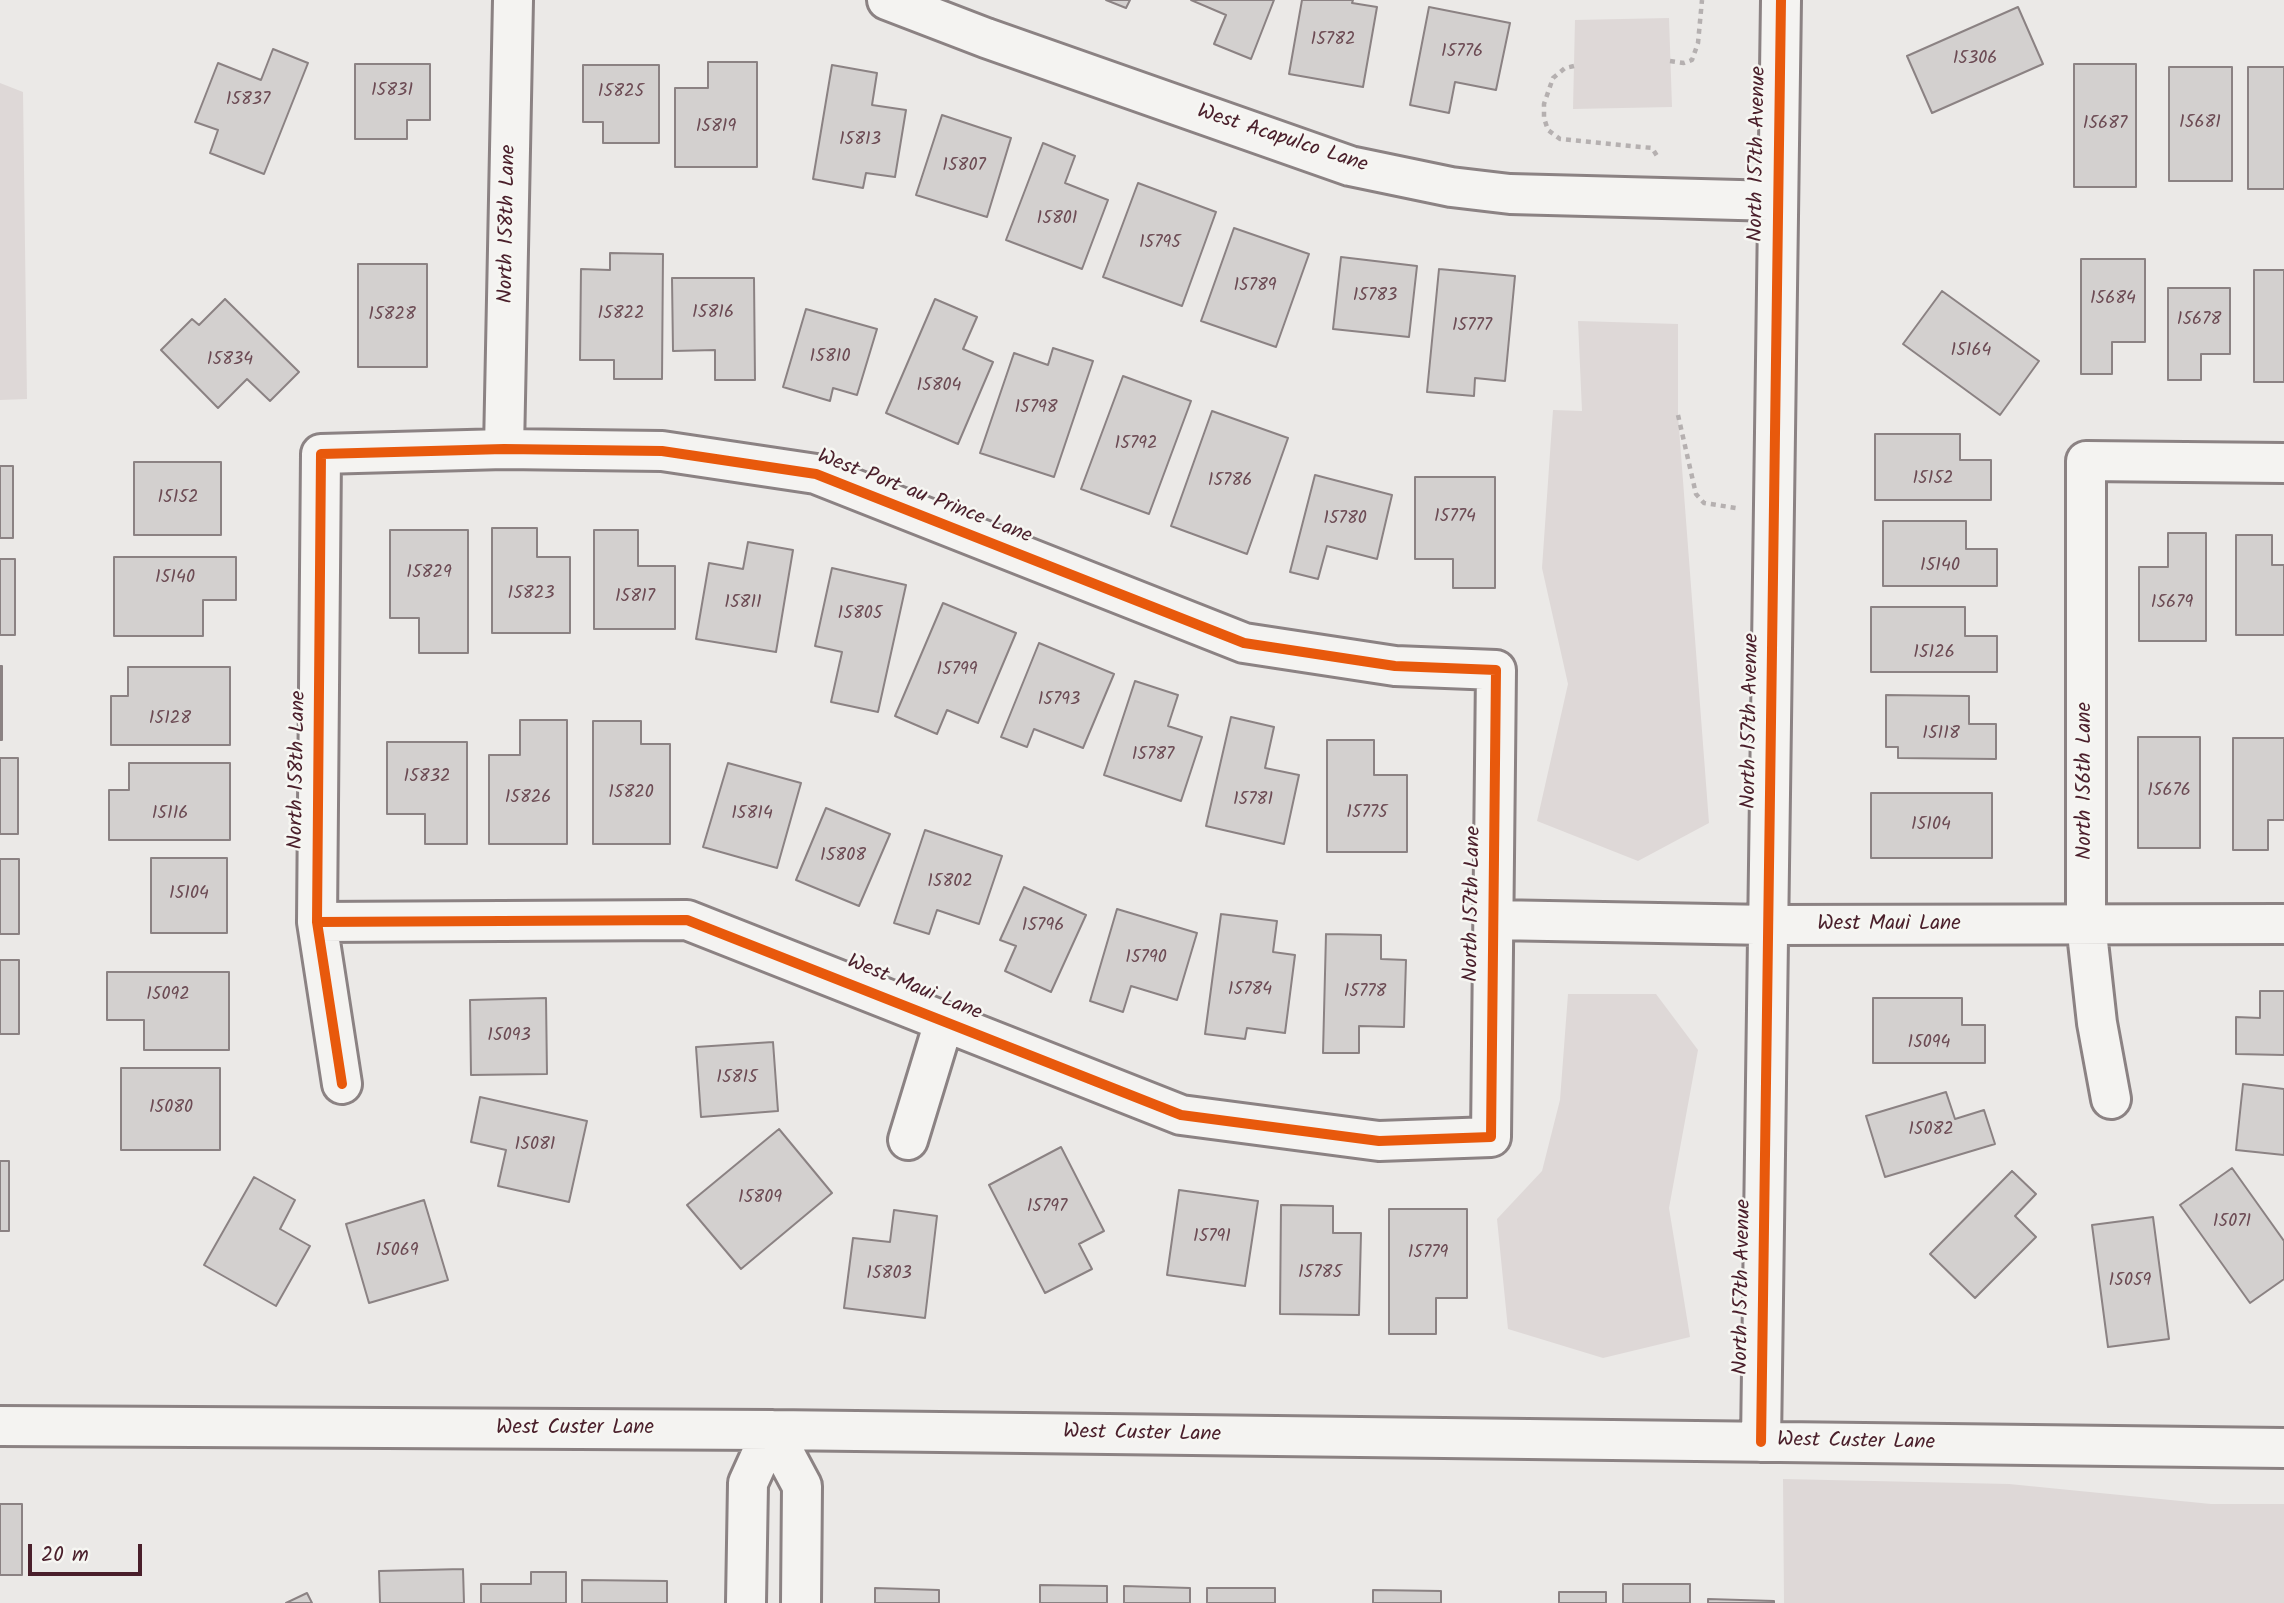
<!DOCTYPE html>
<html>
<head>
<meta charset="utf-8">
<style>
  body { margin:0 }
  #map { position:relative; width:2284px; height:1603px; overflow:hidden; background:#ebe9e7; font-family:Kalam,sans-serif }
  canvas { display:block }
  .scale { position:absolute; left:28px; top:1544px; width:114px; height:32px; box-sizing:border-box; border:4px solid #4a1f2b; border-top:0; padding-left:9px; font-size:21px; line-height:24px; white-space:nowrap; color:#4a1f2b; -webkit-text-stroke:5px #f6f6f2; paint-order:stroke }
</style>
</head>
<body>
<div id="map">
<canvas width="2284" height="1603"></canvas>
<div class="scale">20 m</div>
</div>
<script>
const g = document.querySelector('canvas').getContext('2d');
g.lineJoin = 'round';
function paint(path, color) { g.fillStyle = color; g.fill(path, 'evenodd'); }
const shape = rows => new Path2D(rows.map(r => 'M' + r).join(''));
function trace(path, color, width, dash) { g.strokeStyle = color; g.lineWidth = width; g.lineCap = dash ? 'butt' : 'round'; g.setLineDash(dash || []); g.stroke(path); }
function label(font, color, halo, rows, align = 'center') {
  g.font = font + ' Kalam,sans-serif'; g.lineWidth = 5; g.setLineDash([]); g.textBaseline = 'middle'; g.strokeStyle = halo; g.fillStyle = color; for (const [text, x, y, turn = 0] of rows) {
    g.save(); g.translate(x, y); g.rotate((+turn || 0) * Math.PI / 180); g.textAlign = isNaN(turn) ? turn : align; if (halo) g.strokeText(text, 0, 0); g.fillText(text, 0, 0); g.restore();
  }
}
const green = shape([
  [1669,18,1672,107,1573,109,1575,20],
  [0,83,23,92,27,399,0,400],
  [1578,321,1678,324,1678,415,1709,823,1638,861,1537,821,1568,684,1542,568,1553,410,1582,411],
  [1568,994,1656,994,1698,1050,1669,1208,1690,1337,1603,1358,1508,1329,1497,1219,1542,1171,1560,1100],
  [1783,1479,2009,1484,2211,1504,2284,1504,2284,1603,1784,1603]
]);
const building = shape([
  [1106,0,1130,0,1126,8,1106,0],
  [1191,0,1274,0,1251,59,1214,44,1226,15,1191,0],
  [1302,0,1353,0,1352,3,1377,7,1363,87,1289,74,1302,0],
  [1429,7,1510,23,1496,90,1455,82,1449,113,1410,105,1429,7],
  [2018,7,2043,64,1932,113,1907,56,2018,7],
  [273,49,308,63,264,174,210,153,218,130,195,122,218,63,261,80,273,49],
  [708,62,757,62,757,167,675,167,675,88,708,88,708,62],
  [355,64,430,64,430,120,407,120,407,139,355,139,355,64],
  [2074,64,2136,64,2136,187,2074,187,2074,64],
  [583,65,659,65,659,143,603,143,603,122,583,122,583,65],
  [832,65,877,73,872,105,906,110,895,177,866,173,863,188,813,179,832,65],
  [2169,67,2232,67,2232,181,2169,181,2169,67],
  [2248,67,2284,67,2284,189,2248,189,2248,67],
  [942,115,1011,138,987,217,916,195,942,115],
  [1043,143,1075,156,1065,183,1108,200,1082,269,1006,240,1043,143],
  [1138,183,1216,212,1182,306,1103,277,1138,183],
  [1234,228,1309,254,1276,347,1201,321,1234,228],
  [610,253,663,254,662,379,614,379,614,360,580,360,581,269,610,270,610,253],
  [1341,257,1417,266,1409,337,1333,329,1341,257],
  [2081,259,2145,259,2145,342,2112,342,2112,374,2081,374,2081,259],
  [358,264,427,264,427,367,358,367,358,264],
  [1439,269,1515,276,1505,381,1475,378,1474,396,1427,392,1439,269],
  [2254,270,2284,270,2284,382,2254,382,2254,270],
  [672,278,754,278,755,380,715,380,715,350,673,351,672,278],
  [2168,288,2230,288,2230,354,2201,354,2201,380,2168,380,2168,288],
  [1942,291,2039,361,2000,415,1903,344,1942,291],
  [225,299,299,372,270,401,247,379,218,408,161,350,192,319,199,325,225,299],
  [935,299,977,317,963,349,993,362,958,444,886,413,935,299],
  [806,309,877,329,857,395,833,388,830,401,783,387,806,309],
  [1053,348,1093,361,1054,477,980,453,1014,353,1048,365,1053,348],
  [1123,376,1191,401,1149,514,1081,489,1123,376],
  [1212,411,1288,438,1247,554,1171,526,1212,411],
  [1875,434,1960,434,1960,460,1991,460,1991,500,1875,500,1875,434],
  [134,462,221,462,221,535,134,535,134,462],
  [0,466,13,466,13,538,0,538,0,466],
  [1315,475,1392,495,1377,559,1327,546,1318,579,1290,572,1315,475],
  [1415,477,1495,477,1495,588,1453,588,1453,559,1415,559,1415,477],
  [1883,521,1966,521,1966,549,1997,549,1997,586,1883,586,1883,521],
  [492,528,537,528,537,557,570,557,570,633,492,633,492,528],
  [390,530,468,530,468,653,419,653,419,618,390,618,390,530],
  [594,530,638,530,638,566,675,566,675,629,594,629,594,530],
  [2168,533,2206,533,2206,641,2139,641,2139,567,2168,567,2168,533],
  [2236,535,2272,535,2272,565,2284,565,2284,635,2236,635,2236,535],
  [748,542,793,550,776,652,696,639,709,563,743,569,748,542],
  [114,557,236,557,236,600,203,600,203,636,114,636,114,557],
  [0,559,15,559,15,635,0,635,0,559],
  [832,568,906,585,878,712,831,702,842,652,815,646,832,568],
  [943,603,1016,633,978,723,947,710,937,734,895,716,943,603],
  [1871,607,1965,607,1965,636,1997,636,1997,672,1871,672,1871,607],
  [1039,643,1114,674,1083,748,1034,729,1027,747,1001,737,1039,643],
  [0,666,2,666,2,740,0,740,0,666],
  [128,667,230,667,230,745,111,745,111,696,128,696,128,667],
  [1135,681,1178,695,1168,726,1202,737,1181,801,1104,775,1135,681],
  [1886,695,1969,696,1969,724,1996,724,1996,759,1898,758,1898,747,1886,747,1886,695],
  [1231,717,1274,727,1265,768,1299,775,1284,844,1206,826,1231,717],
  [520,720,567,720,567,844,489,844,489,755,520,755,520,720],
  [593,721,641,721,641,744,670,744,670,844,593,844,593,721],
  [2138,737,2200,737,2200,848,2138,848,2138,737],
  [2233,738,2284,738,2284,820,2268,820,2268,850,2233,850,2233,738],
  [1327,740,1374,740,1374,775,1407,775,1407,852,1327,852,1327,740],
  [387,742,467,742,467,844,425,844,425,814,387,814,387,742],
  [0,758,18,758,18,834,0,834,0,758],
  [129,763,230,763,230,840,109,840,109,790,129,790,129,763],
  [728,763,801,783,777,868,703,847,728,763],
  [1871,793,1992,793,1992,858,1871,858,1871,793],
  [826,808,890,834,859,906,796,880,826,808],
  [925,830,1002,856,979,924,937,910,929,934,894,923,925,830],
  [151,858,227,858,227,933,151,933,151,858],
  [0,859,19,859,19,934,0,934,0,859],
  [1024,887,1086,915,1051,992,1005,971,1016,946,1000,940,1024,887],
  [1117,909,1197,933,1177,1000,1131,986,1123,1012,1090,1001,1117,909],
  [1221,914,1277,921,1273,952,1295,955,1285,1033,1247,1028,1245,1039,1205,1034,1221,914],
  [1326,934,1381,935,1381,959,1406,960,1404,1027,1359,1026,1359,1053,1323,1053,1326,934],
  [0,960,19,960,19,1034,0,1034,0,960],
  [107,972,229,972,229,1050,144,1050,144,1020,107,1020,107,972],
  [2260,991,2284,991,2284,1055,2236,1054,2236,1017,2260,1018,2260,991],
  [546,998,547,1074,471,1075,470,1000,546,998],
  [1873,998,1962,998,1962,1025,1985,1025,1985,1063,1873,1063,1873,998],
  [773,1042,778,1111,701,1117,696,1047,773,1042],
  [121,1068,220,1068,220,1150,121,1150,121,1068],
  [2243,1084,2284,1089,2284,1155,2236,1150,2243,1084],
  [1946,1092,1955,1119,1984,1110,1995,1144,1885,1177,1866,1116,1946,1092],
  [480,1097,587,1121,569,1202,498,1186,506,1150,471,1142,480,1097],
  [779,1129,832,1193,741,1269,687,1205,779,1129],
  [1061,1147,1104,1231,1079,1244,1092,1269,1045,1293,989,1185,1061,1147],
  [0,1161,9,1161,9,1231,0,1231,0,1161],
  [2232,1168,2284,1241,2284,1279,2250,1303,2180,1205,2232,1168],
  [2012,1171,2036,1194,2015,1216,2036,1237,1975,1298,1930,1254,2012,1171],
  [254,1177,295,1200,280,1229,310,1246,276,1306,204,1265,254,1177],
  [1179,1190,1258,1201,1245,1286,1167,1275,1179,1190],
  [424,1200,448,1280,369,1303,346,1224,424,1200],
  [1281,1205,1333,1206,1333,1233,1361,1233,1359,1315,1280,1314,1281,1205],
  [1389,1209,1467,1209,1467,1298,1436,1298,1436,1334,1389,1334,1389,1209],
  [894,1210,937,1216,925,1318,844,1308,853,1238,890,1242,894,1210],
  [2153,1217,2169,1339,2108,1347,2092,1225,2153,1217],
  [0,1504,22,1504,22,1575,0,1575,0,1504],
  [463,1569,464,1603,380,1603,379,1571,463,1569],
  [531,1572,566,1572,566,1603,481,1603,481,1584,531,1584,531,1572],
  [582,1580,667,1581,667,1603,582,1603,582,1580],
  [1623,1584,1690,1584,1690,1603,1623,1603,1623,1584],
  [1040,1585,1107,1586,1107,1603,1040,1603,1040,1585],
  [1124,1586,1190,1588,1190,1603,1124,1603,1124,1586],
  [875,1588,939,1590,939,1603,875,1603,875,1588],
  [1207,1588,1275,1588,1275,1603,1207,1603,1207,1588],
  [1373,1590,1441,1591,1441,1603,1373,1603,1373,1590],
  [1559,1592,1606,1592,1606,1603,1559,1603,1559,1592],
  [307,1593,312,1603,286,1603,307,1593],
  [1708,1599,1774,1601,1774,1603,1708,1603,1708,1599]
]);
const path = shape([
  [1670,61,1684,63,1692,60,1698,43,1702,0],
  [1574,66,1565,68,1553,78,1544,104,1544,118,1548,130,1560,139,1652,148,1659,159],
  [1678,415,1696,494,1704,503,1736,508]
]);
const minor = shape([
  [887,0,986,38,1350,166,1451,187,1510,194,1777,201],
  [504,449,513,0],
  [1493,920,1769,925,2284,924],
  [317,922,687,920,1181,1115,1379,1141,1491,1137,1496,670,1395,666,1244,643,816,474,662,451,504,449,321,454,317,922,342,1084],
  [2111,1099,2097,1023,2086,924,2086,461,2284,463],
  [908,1140,944,1022],
  [0,1426,772,1430,2284,1448],
  [772,1430,802,1486,801,1603],
  [1761,1442,1781,0],
  [746,1603,748,1483,772,1430]
]);
const cycleway = shape([
  [317,922,687,920,1181,1115,1379,1141,1491,1137,1496,670,1395,666,1244,643,816,474,662,451,504,449,321,454,317,922,342,1084],
  [1761,1442,1781,0]
]);
const numberNames = [
  ["15782",1333,41],
  ["15776",1462,53],
  ["15306",1975,60],
  ["15831",392,92],
  ["15825",621,93],
  ["15837",248,101],
  ["15681",2200,124],
  ["15687",2105,125],
  ["15819",716,128],
  ["15813",860,141],
  ["15807",964,167],
  ["15801",1057,220],
  ["15795",1160,244],
  ["15789",1255,287],
  ["15783",1375,297],
  ["15684",2113,300],
  ["15816",713,314],
  ["15822",621,315],
  ["15828",392,316],
  ["15678",2199,321],
  ["15777",1472,327],
  ["15164",1971,352],
  ["15810",830,358],
  ["15834",230,361],
  ["15804",939,387],
  ["15798",1036,409],
  ["15792",1136,445],
  ["15152",1933,480],
  ["15786",1230,482],
  ["15152",178,499],
  ["15774",1455,518],
  ["15780",1345,520],
  ["15140",1940,567],
  ["15829",429,574],
  ["15140",175,579],
  ["15823",531,595],
  ["15817",635,598],
  ["15811",743,604],
  ["15679",2172,604],
  ["15805",860,615],
  ["15126",1934,654],
  ["15799",957,671],
  ["15793",1059,701],
  ["15128",170,720],
  ["15118",1941,735],
  ["15787",1153,756],
  ["15832",427,778],
  ["15676",2169,792],
  ["15820",631,794],
  ["15826",528,799],
  ["15781",1253,801],
  ["15775",1367,814],
  ["15116",170,815],
  ["15814",752,815],
  ["15104",1931,826],
  ["15808",843,857],
  ["15802",950,883],
  ["15104",189,895],
  ["15796",1043,927],
  ["15790",1146,959],
  ["15784",1250,991],
  ["15778",1365,993],
  ["15092",168,996],
  ["15093",509,1037],
  ["15094",1929,1044],
  ["15815",737,1079],
  ["15080",171,1109],
  ["15082",1931,1131],
  ["15081",535,1146],
  ["15809",760,1199],
  ["15797",1047,1208],
  ["15071",2232,1223],
  ["15791",1212,1238],
  ["15069",397,1252],
  ["15779",1428,1254],
  ["15785",1320,1274],
  ["15803",889,1275],
  ["15059",2130,1282]
];
const streetNames = [
  ["West Acapulco Lane",1282,140,18],
  ["North 157th Avenue",1759,154,-89],
  ["North 158th Lane",509,224,-89],
  ["West Port au Prince Lane",924,498,21],
  ["North 157th Avenue",1752,721,-89],
  ["North 158th Lane",299,770,-89],
  ["North 156th Lane",2086,781,-90],
  ["North 157th Lane",1474,904,-89],
  ["West Maui Lane",1889,925],
  ["West Maui Lane",914,989,22],
  ["North 157th Avenue",1744,1287,-89],
  ["West Custer Lane",575,1429],
  ["West Custer Lane",1142,1435,1],
  ["West Custer Lane",1856,1443,1]
];
paint(green, '#ded8d7');
paint(building, '#d3d0cf');
trace(building, '#8b8283', 2);
trace(minor, '#8b8283', 44);
trace(path, '#b5b0b0', 4.5, [5, 5]);
trace(minor, '#f4f3f1', 38);
trace(cycleway, '#e8590c', 10);
label('18px', '#6c4b54', null, numberNames);
label('21px', '#4a1f2b', '#f6f6f2', streetNames);
</script>
</body>
</html>
